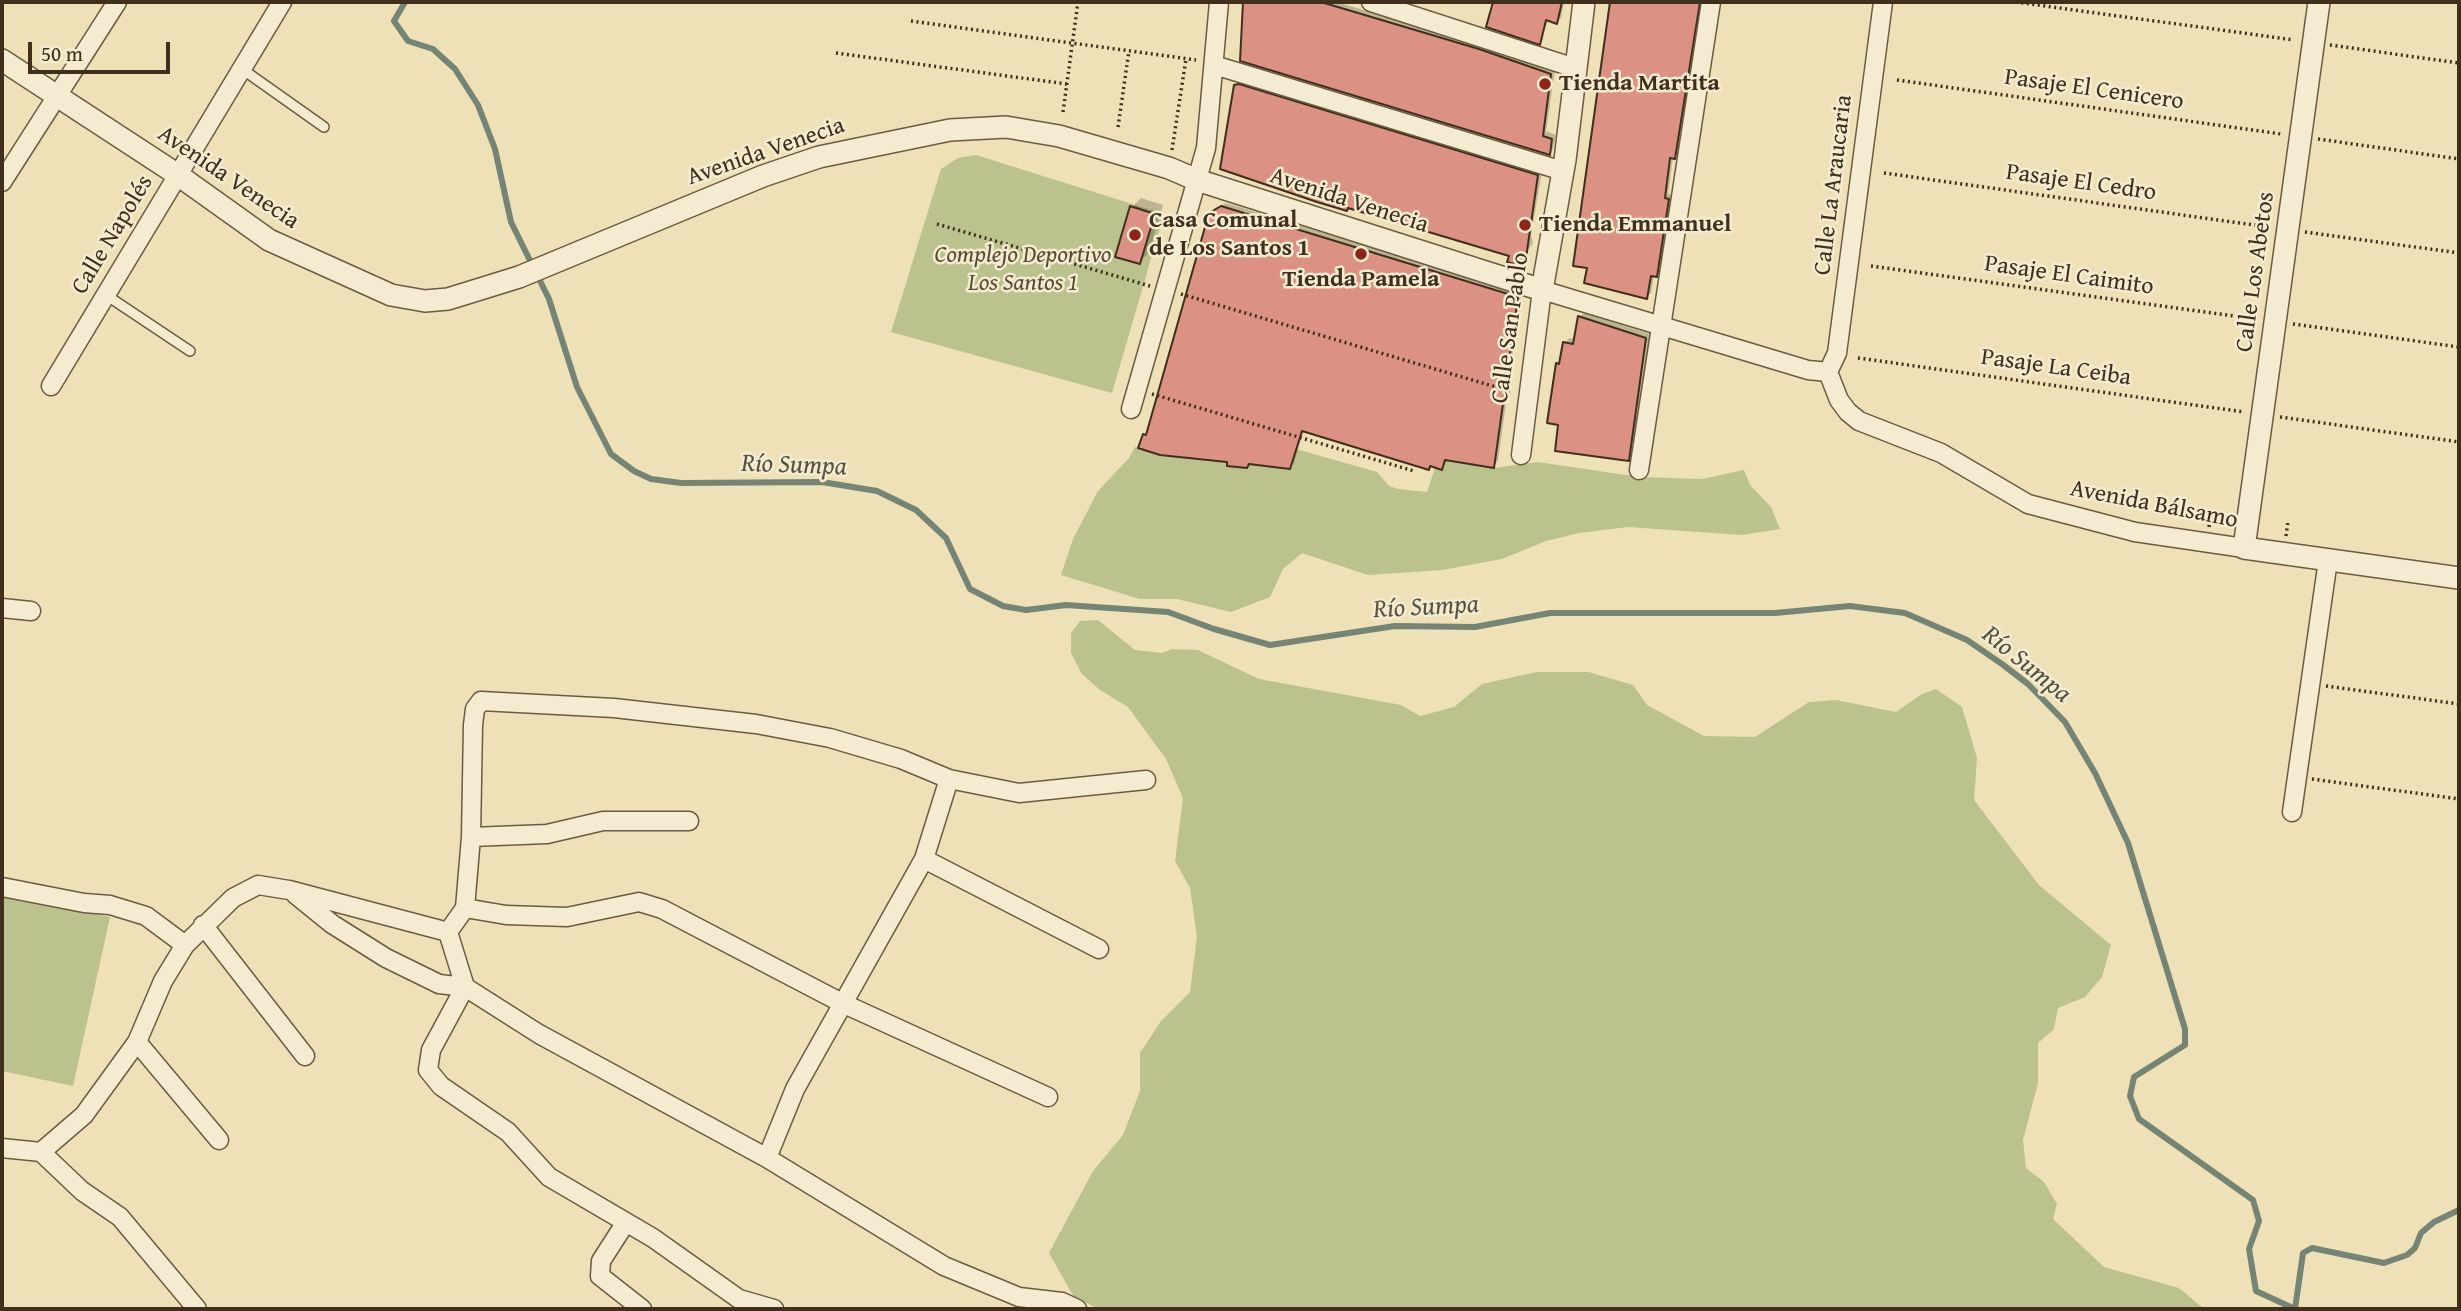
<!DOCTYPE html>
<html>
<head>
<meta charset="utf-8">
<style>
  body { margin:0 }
  #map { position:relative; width:2461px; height:1311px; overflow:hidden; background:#eee0b7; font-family:"Gentium Book Plus",serif }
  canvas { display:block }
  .frame { position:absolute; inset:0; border:4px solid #3f2f1c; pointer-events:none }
  .scale { position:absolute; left:28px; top:42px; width:142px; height:32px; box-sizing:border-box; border:4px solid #3f2f1c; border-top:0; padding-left:9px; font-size:21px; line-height:24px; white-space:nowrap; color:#3f2f1c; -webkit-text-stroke:5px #f4ebd0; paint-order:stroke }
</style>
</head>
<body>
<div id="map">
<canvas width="2461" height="1311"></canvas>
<div class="frame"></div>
<div class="scale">50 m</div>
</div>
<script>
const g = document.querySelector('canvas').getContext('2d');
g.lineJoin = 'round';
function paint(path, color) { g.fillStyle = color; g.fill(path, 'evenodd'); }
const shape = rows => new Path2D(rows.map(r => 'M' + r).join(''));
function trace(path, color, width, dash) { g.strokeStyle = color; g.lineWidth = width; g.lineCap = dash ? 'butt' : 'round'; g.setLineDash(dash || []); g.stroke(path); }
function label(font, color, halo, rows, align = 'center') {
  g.font = font + ' "Gentium Book Plus",serif'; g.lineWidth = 5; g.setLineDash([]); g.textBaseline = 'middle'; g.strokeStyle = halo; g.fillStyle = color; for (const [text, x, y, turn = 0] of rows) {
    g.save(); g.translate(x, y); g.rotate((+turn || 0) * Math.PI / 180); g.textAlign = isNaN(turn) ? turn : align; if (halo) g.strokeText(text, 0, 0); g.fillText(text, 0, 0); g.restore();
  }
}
const green = shape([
  [976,155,1164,214,1112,393,891,332,941,169,958,158],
  [1135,447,1160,455,1227,462,1227,466,1247,468,1249,464,1290,469,1296,449,1377,472,1389,486,1398,489,1427,492,1435,468,1442,470,1445,460,1494,468,1538,462,1639,477,1702,479,1744,470,1750,485,1771,507,1780,529,1742,535,1628,527,1579,533,1546,541,1502,559,1442,570,1368,575,1302,553,1283,569,1270,597,1231,612,1177,599,1140,599,1061,575,1073,539,1098,491,1129,458],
  [1098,620,1135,650,1162,653,1172,649,1198,650,1259,679,1401,705,1420,716,1454,707,1482,684,1537,672,1588,672,1633,685,1647,705,1704,736,1755,737,1809,702,1836,700,1896,712,1922,694,1936,689,1962,707,1977,758,1974,800,2039,885,2111,945,2102,977,2085,997,2058,1008,2054,1029,2038,1043,2038,1083,2023,1140,2026,1168,2044,1182,2057,1204,2053,1219,2104,1267,2179,1288,2204,1309,1099,1309,1074,1297,1049,1253,1093,1171,1123,1135,1140,1091,1140,1053,1161,1021,1190,992,1197,937,1190,888,1175,861,1183,798,1166,759,1128,707,1100,690,1082,674,1071,653,1071,633,1080,621],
  [2,893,110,917,73,1086,2,1071]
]);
const shadow = shape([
  [1244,2,1336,2,1484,45,1555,70,1546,131,1556,135,1553,149,1549,153,1242,60],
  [1495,2,1564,2,1561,18,1557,22,1549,19,1539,43,1488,26],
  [1612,2,1703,2,1679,153,1673,157,1668,194,1673,195,1661,271,1654,275,1651,293,1646,297,1589,266,1575,264],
  [1240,81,1542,171,1531,235,1533,243,1523,258,1350,207,1347,209,1236,86],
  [1141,198,1163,205,1149,253,1139,262,1132,207],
  [1226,203,1521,293,1498,461,1493,466,1448,459,1442,468,1431,465,1428,468,1304,430,1294,463,1290,467,1229,460,1145,435,1149,431,1214,210],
  [1584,313,1650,334,1633,454,1628,459,1560,423,1557,364,1562,360,1565,343,1569,338,1575,339,1579,317]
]);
const stream = shape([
  [405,2,394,21,408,41,433,49,455,69,478,105,495,149,511,222,549,299,577,387,611,454,634,471,651,479,681,483,822,482,877,491,916,510,946,538,970,589,1003,606,1026,610,1066,605,1168,612,1214,629,1270,645,1395,626,1475,627,1550,613,1775,613,1850,606,1905,613,1967,640,2002,664,2028,684,2065,722,2095,773,2128,843,2185,1029,2185,1045,2134,1077,2130,1096,2139,1119,2253,1200,2259,1221,2249,1249,2256,1291,2295,1309],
  [2295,1309,2303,1253,2312,1248,2384,1263,2407,1255,2415,1248,2421,1233,2434,1222,2459,1210]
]);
const building = shape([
  [1243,2,1321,2,1479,49,1551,74,1543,136,1552,139,1550,155,1240,61,1243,2],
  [1493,2,1562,2,1557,24,1546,20,1540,45,1486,27,1493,2],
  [1610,2,1700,2,1675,159,1670,158,1665,198,1669,199,1657,277,1651,276,1647,299,1584,283,1587,268,1573,266,1610,2],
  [1239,84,1538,175,1526,258,1518,265,1507,262,1509,256,1348,208,1347,211,1317,202,1220,169,1234,85,1239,84],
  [1130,206,1155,214,1140,264,1115,257,1130,206],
  [1221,206,1518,297,1494,468,1445,460,1442,470,1430,466,1429,470,1302,431,1290,469,1249,464,1247,468,1227,466,1227,462,1160,455,1138,448,1143,434,1146,435,1209,213,1221,206],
  [1578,316,1646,338,1629,461,1555,451,1558,425,1547,423,1556,363,1559,364,1563,342,1573,344,1578,316]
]);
const path = shape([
  [2016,2,2294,40],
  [911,21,1196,60],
  [2330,45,2459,63],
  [836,53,1067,84],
  [1897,80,2281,134],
  [1063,112,1078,2],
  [1118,127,1129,51],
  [2318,139,2459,159],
  [1172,150,1186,59],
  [1884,173,2268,227],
  [937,224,1150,286],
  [2305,232,2459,253],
  [1871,266,2256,319],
  [1181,294,1513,392],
  [2293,324,2459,347],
  [1858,358,2244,412],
  [1152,394,1414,471],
  [2280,417,2459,442],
  [2209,527,2211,512],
  [2286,536,2288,521],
  [2326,686,2459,704],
  [2312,779,2459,799]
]);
const service = shape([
  [242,69,324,127],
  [106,295,190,351]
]);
const minor = shape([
  [1371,2,1575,68],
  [1214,65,1563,171],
  [2,182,117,2],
  [1828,372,1837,353,1883,2],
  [51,386,282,2],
  [1131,409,1206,148,1219,2],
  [1521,455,1542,290,1808,370,1828,372,1839,400,1848,412,1859,421,1941,453,2028,504,2135,532,2244,548],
  [1639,470,1711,2],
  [2,608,31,611],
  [2292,812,2328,560],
  [471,837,547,834,603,821,689,821],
  [924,859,1099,949],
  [2,887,84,903,110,905,146,916,185,945],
  [295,894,332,924,386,958,439,984,465,987,431,1050,428,1070,441,1086,508,1132,549,1177,653,1238,739,1299,774,1309],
  [465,908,506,915,567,917,639,902,662,909,842,1003,1048,1097],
  [203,925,305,1056],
  [448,932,465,908,471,837,473,725,475,709,481,701,614,708,756,724,830,738,901,759,949,779,1019,793,1146,780],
  [137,1042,219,1140],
  [2,1148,41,1152,82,1191,120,1217,197,1309],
  [41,1152,84,1115,137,1042,163,981,185,945,233,898,258,885,289,890,448,932,465,987,539,1034,767,1158,944,1266,1019,1297,1062,1302,1077,1309],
  [767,1158,795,1089,924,859,949,779],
  [626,1222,601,1261,600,1276,642,1309]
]);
const tertiary = shape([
  [2319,2,2244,548,2459,578],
  [2,60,178,175,269,240,391,295,425,301,448,299,519,277,763,176,819,157,950,130,1006,127,1059,136,1169,168,1197,180,1542,290,1565,160,1584,2]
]);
const markers = [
  [1545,84,7,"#8f2418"],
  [1525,225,7,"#8f2418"],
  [1135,235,7,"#8f2418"],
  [1361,254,7,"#8f2418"]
];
const poiNames = [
  ["Tienda Martita",1559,84],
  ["Casa Comunal",1149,221],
  ["de Los Santos 1",1149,249],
  ["Tienda Emmanuel",1539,225],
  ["Tienda Pamela",1361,280,"center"]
];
const streetNames = [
  ["Pasaje El Cenicero",2094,90,8],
  ["Avenida Venecia",766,152,-19],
  ["Avenida Venecia",228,178,34],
  ["Pasaje El Cedro",2081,183,8],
  ["Calle La Araucaria",1834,185,-83],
  ["Avenida Venecia",1349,201,18],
  ["Calle Napolés",113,235,-59],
  ["Calle Los Abetos",2256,272,-82],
  ["Pasaje El Caimito",2069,276,8],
  ["Calle San Pablo",1511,328,-82],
  ["Pasaje La Ceiba",2056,368,8],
  ["Avenida Bálsamo",2154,505,11]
];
const parkNames = [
  ["Complejo Deportivo",1023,256],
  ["Los Santos 1",1023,284]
];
const waterNames = [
  ["Río Sumpa",794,466,2],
  ["Río Sumpa",1426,608,-3],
  ["Río Sumpa",2026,665,39]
];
paint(green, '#bbc28d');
paint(shadow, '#0003');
trace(stream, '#758474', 6);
paint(building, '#dc9185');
trace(building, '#3f2f1c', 2);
trace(service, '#6b5b43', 12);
trace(minor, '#6b5b43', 21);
trace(tertiary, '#6b5b43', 24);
trace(path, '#3f2f1c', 3.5, [2, 3.5]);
trace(service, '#f4ebd0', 9);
trace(minor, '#f4ebd0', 18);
trace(tertiary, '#f4ebd0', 21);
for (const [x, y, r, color] of markers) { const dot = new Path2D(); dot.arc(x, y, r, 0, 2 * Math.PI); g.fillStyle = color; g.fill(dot); trace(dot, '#f4ebd0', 2.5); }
label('bold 24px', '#3f2f1c', '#f4ebd0', poiNames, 'left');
label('24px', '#3f2f1c', '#f4ebd0', streetNames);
label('italic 24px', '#584c33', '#f4ebd0', parkNames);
label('italic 26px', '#565241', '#f4ebd0', waterNames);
</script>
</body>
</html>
